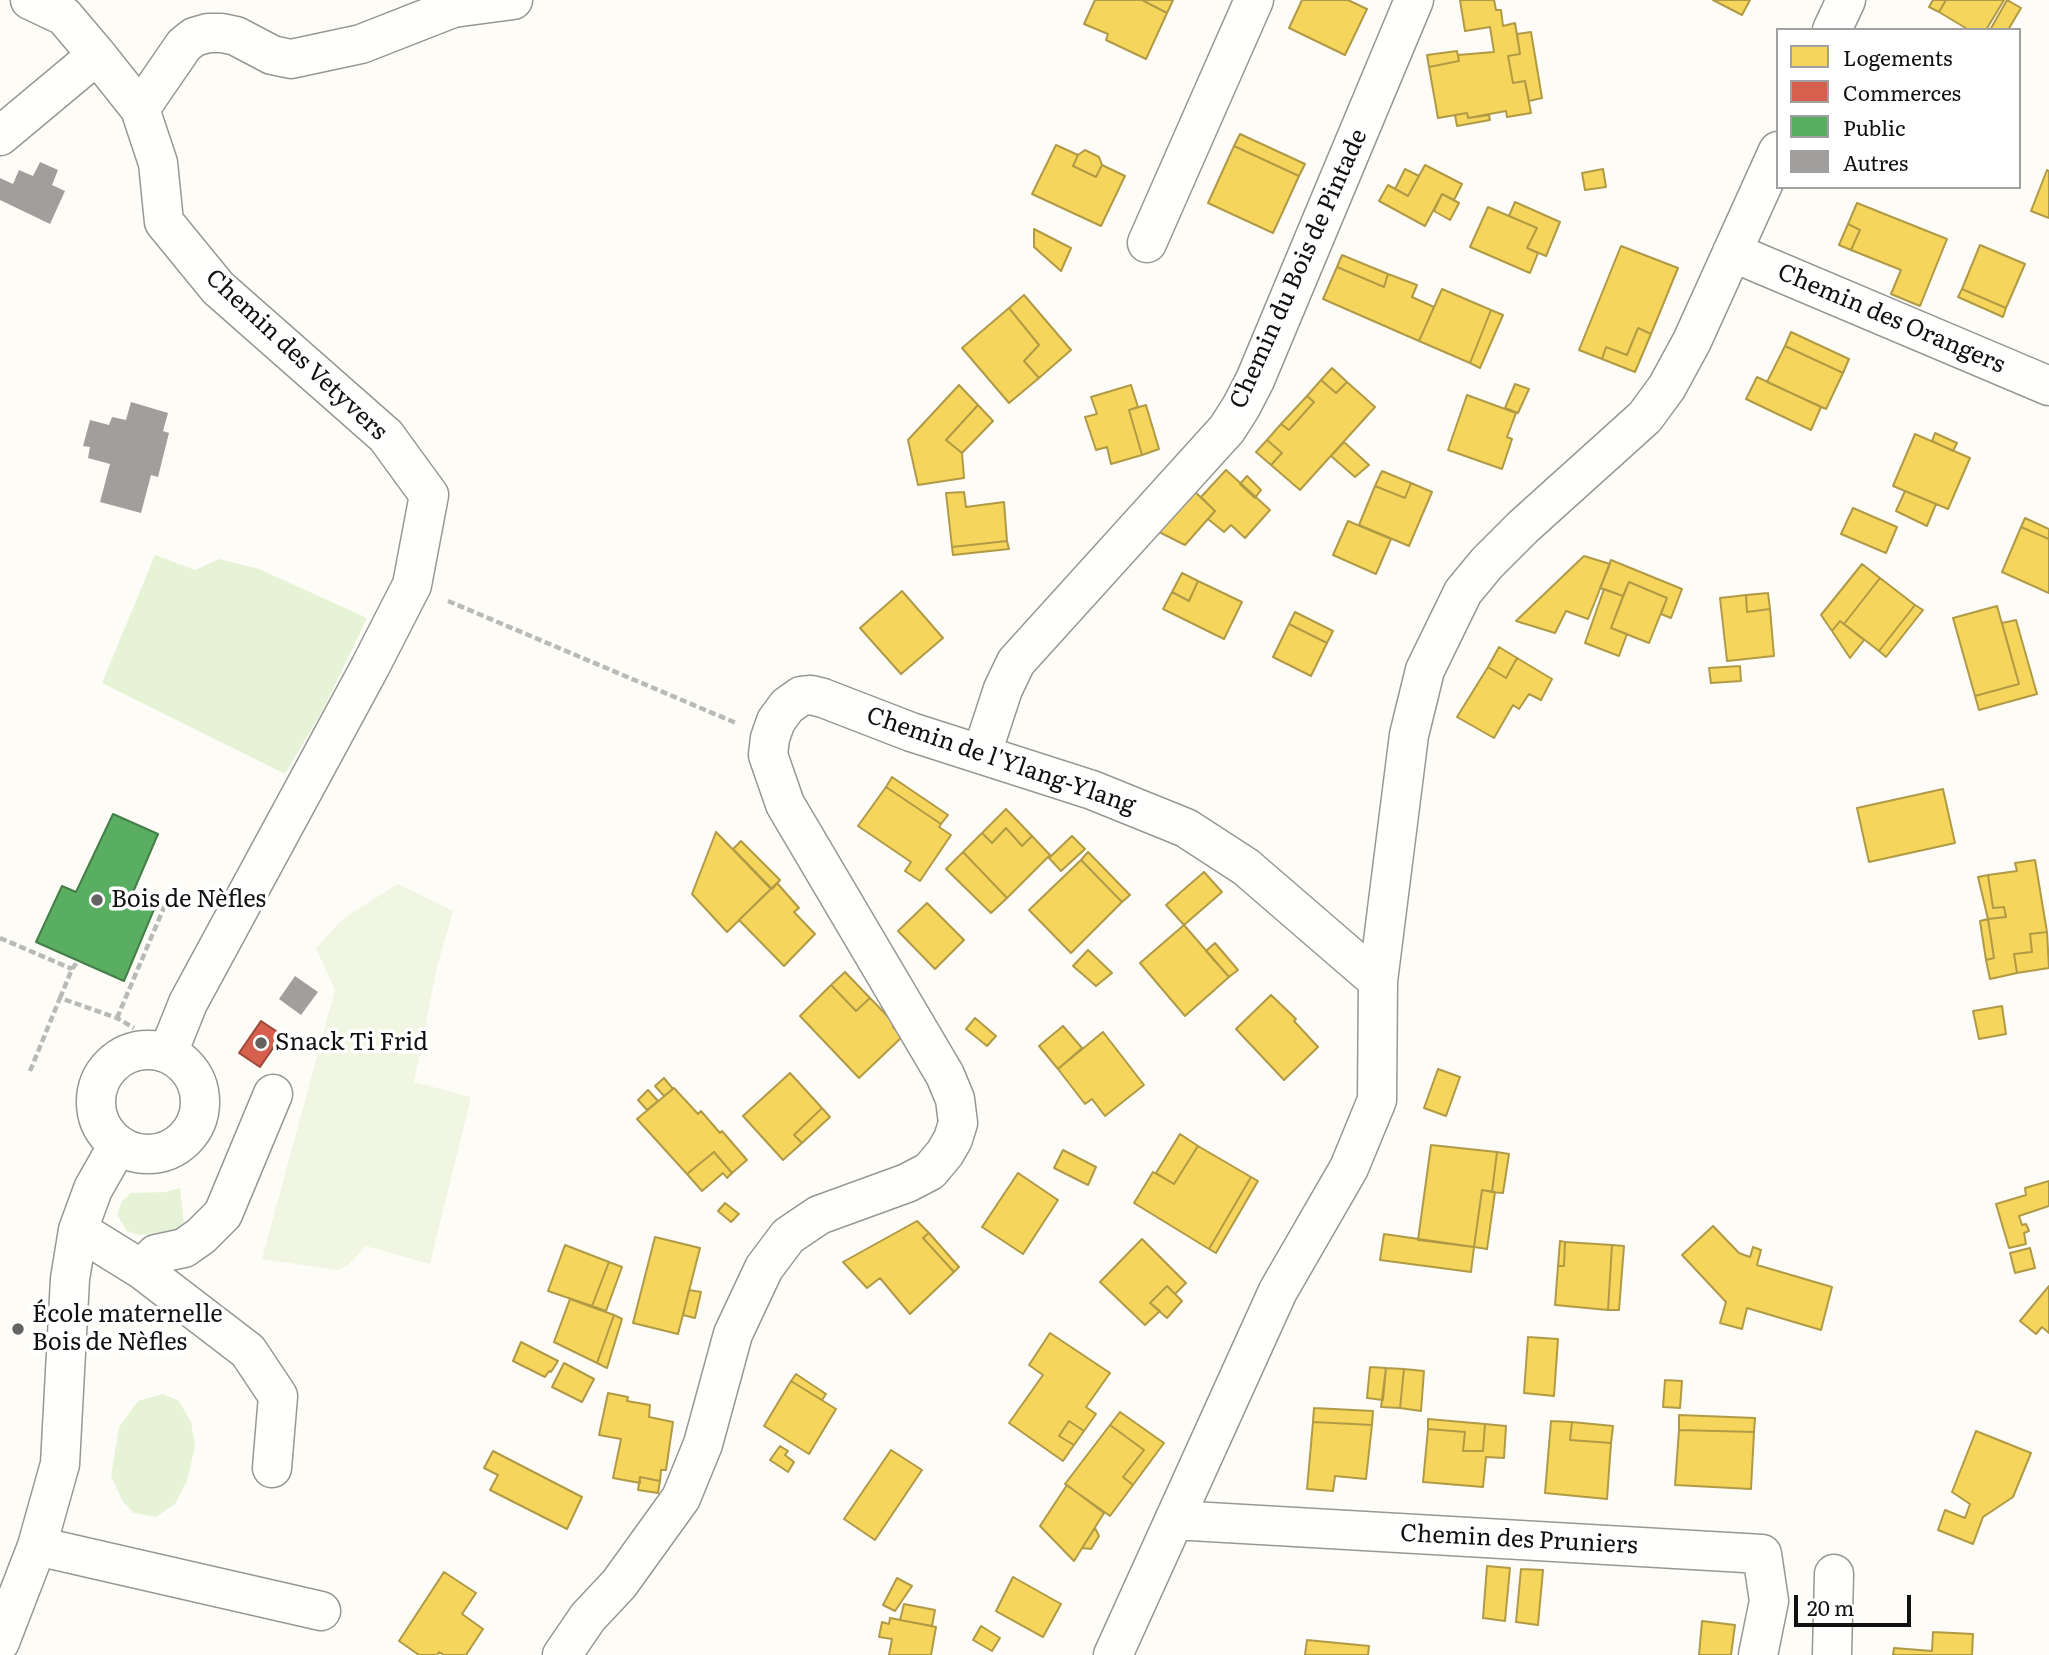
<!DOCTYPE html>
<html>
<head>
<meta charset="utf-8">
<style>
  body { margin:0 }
  #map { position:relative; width:2049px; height:1655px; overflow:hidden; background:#fdfcf7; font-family:Literata,serif }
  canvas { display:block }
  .legend { position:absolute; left:1776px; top:28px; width:245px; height:161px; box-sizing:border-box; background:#fff; border:2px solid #a0a0a0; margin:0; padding:9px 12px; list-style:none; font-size:21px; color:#111 }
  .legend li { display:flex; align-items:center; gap:14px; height:35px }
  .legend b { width:35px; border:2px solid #a0a0a0 }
  .scale { position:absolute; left:1794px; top:1595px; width:117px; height:32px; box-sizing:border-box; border:4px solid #111; border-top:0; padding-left:9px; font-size:21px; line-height:24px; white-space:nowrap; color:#111; -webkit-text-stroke:5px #fff; paint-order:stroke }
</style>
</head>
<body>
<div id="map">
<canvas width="2049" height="1655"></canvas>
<ul class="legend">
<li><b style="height:19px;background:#f6d55c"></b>Logements</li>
<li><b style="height:19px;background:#d6604d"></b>Commerces</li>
<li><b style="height:19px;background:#5aae61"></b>Public</li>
<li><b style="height:19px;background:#a19f9c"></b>Autres</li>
</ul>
<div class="scale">20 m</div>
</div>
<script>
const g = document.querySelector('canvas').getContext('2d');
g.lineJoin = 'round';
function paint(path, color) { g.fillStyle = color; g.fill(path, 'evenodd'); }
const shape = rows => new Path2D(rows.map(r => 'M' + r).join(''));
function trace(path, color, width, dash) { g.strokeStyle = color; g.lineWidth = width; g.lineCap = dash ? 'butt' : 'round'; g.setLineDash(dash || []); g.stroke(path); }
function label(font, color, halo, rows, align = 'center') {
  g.font = font + ' Literata,serif'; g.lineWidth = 7; g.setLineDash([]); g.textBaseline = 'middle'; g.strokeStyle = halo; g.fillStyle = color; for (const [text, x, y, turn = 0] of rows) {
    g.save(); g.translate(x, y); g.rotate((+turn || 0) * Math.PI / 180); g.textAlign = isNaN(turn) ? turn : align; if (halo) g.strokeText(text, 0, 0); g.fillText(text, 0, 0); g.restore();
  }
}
const green = shape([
  [155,555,195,570,219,559,259,569,367,618,324,708,285,774,102,683],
  [180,1188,185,1233,139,1235,127,1231,117,1215,122,1201,131,1193,165,1192],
  [163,1394,179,1401,191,1422,195,1446,187,1481,175,1504,156,1517,134,1513,123,1502,111,1476,119,1427,138,1401]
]);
const pitch = shape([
  [398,884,453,911,437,967,414,1082,471,1097,430,1264,366,1246,347,1266,337,1270,262,1259,335,990,316,948,344,918]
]);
const homes = shape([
  [1095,0,1142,0,1167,13,1146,59,1106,40,1108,34,1084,24,1095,0],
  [1142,0,1173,0,1167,13,1142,0],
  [1302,0,1348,0,1367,9,1345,55,1289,28,1302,0],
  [1460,0,1494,0,1496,10,1501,10,1503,26,1515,23,1520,54,1508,56,1513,83,1525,81,1531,113,1507,117,1506,111,1468,118,1467,113,1438,118,1429,67,1459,61,1458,55,1494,52,1490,27,1465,31,1460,0],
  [1713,0,1750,0,1742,15,1713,0],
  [1933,0,1946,0,1939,12,1929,7,1933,0],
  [1946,0,2004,0,1986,30,1969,30,1939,12,1946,0],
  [2007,0,2021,8,2008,30,1990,30,2007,0],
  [1531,32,1542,98,1529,101,1525,81,1513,83,1508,56,1520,54,1517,34,1531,32],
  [1457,51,1459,61,1429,67,1427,55,1457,51],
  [1467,113,1468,118,1489,115,1490,120,1457,126,1455,115,1467,113],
  [1240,134,1305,164,1299,176,1234,146,1240,134],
  [1056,145,1078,155,1073,166,1096,177,1102,165,1125,176,1101,226,1032,194,1056,145],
  [1234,146,1299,176,1273,233,1208,203,1234,146],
  [1085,150,1099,157,1102,165,1096,177,1073,166,1078,155,1085,150],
  [1425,165,1462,184,1454,200,1442,194,1425,226,1379,201,1388,185,1408,196,1425,165],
  [1405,169,1419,176,1408,196,1395,189,1405,169],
  [1603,169,1606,187,1585,190,1582,173,1603,169],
  [2047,170,2049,171,2049,218,2031,211,2047,170],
  [1442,194,1459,203,1450,220,1434,211,1442,194],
  [1515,202,1560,222,1546,256,1527,248,1537,228,1509,216,1515,202],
  [1857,203,1947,239,1920,306,1891,294,1901,270,1851,250,1860,230,1848,224,1857,203],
  [1488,207,1537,228,1527,248,1538,253,1530,273,1470,247,1488,207],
  [1848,224,1860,230,1851,250,1839,245,1848,224],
  [1034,229,1071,248,1061,271,1034,247,1034,229],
  [1980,245,2025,264,2006,308,1962,289,1980,245],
  [1621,246,1678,268,1651,334,1638,328,1627,355,1606,347,1602,359,1579,350,1621,246],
  [1342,255,1388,274,1384,287,1337,267,1342,255],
  [1337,267,1384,287,1388,274,1417,285,1412,297,1434,307,1419,341,1323,299,1337,267],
  [1442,289,1491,310,1470,363,1419,341,1442,289],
  [1962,289,2006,308,2003,317,1958,297,1962,289],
  [1024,295,1071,350,1039,378,1024,361,1039,345,1009,308,1024,295],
  [1009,308,1039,345,1024,361,1039,378,1009,403,962,348,1009,308],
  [1491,310,1503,315,1480,368,1470,363,1491,310],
  [1638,328,1651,334,1635,372,1602,359,1606,347,1627,355,1638,328],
  [1791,332,1849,359,1843,373,1785,346,1791,332],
  [1785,346,1843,373,1826,409,1767,382,1785,346],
  [1332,368,1347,382,1336,393,1321,380,1332,368],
  [1757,377,1821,407,1811,430,1746,399,1757,377],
  [1321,380,1336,393,1347,382,1375,407,1300,490,1271,465,1282,453,1267,440,1281,424,1289,430,1314,402,1307,396,1321,380],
  [1515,384,1529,389,1518,413,1505,408,1515,384],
  [959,385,978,405,946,440,962,453,964,478,918,485,908,440,959,385],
  [1131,385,1138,407,1129,410,1142,455,1111,464,1107,447,1096,450,1085,417,1097,414,1091,397,1131,385],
  [1467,395,1516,413,1507,437,1512,439,1502,469,1448,450,1467,395],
  [1307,396,1314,402,1289,430,1281,424,1307,396],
  [978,405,993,421,962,453,946,440,978,405],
  [1146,405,1159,449,1142,455,1129,410,1146,405],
  [1935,433,1957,443,1953,451,1932,441,1935,433],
  [1915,434,1970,458,1948,509,1893,486,1915,434],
  [1267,440,1282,453,1271,465,1256,452,1267,440],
  [1344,442,1369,465,1355,477,1331,456,1344,442],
  [1226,470,1270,510,1245,538,1231,525,1224,532,1208,519,1215,511,1201,497,1226,470],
  [1382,471,1411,483,1405,498,1375,486,1382,471],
  [1247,476,1261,490,1255,498,1240,484,1247,476],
  [1411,483,1432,492,1409,546,1359,525,1375,486,1405,498,1411,483],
  [1190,487,1215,511,1185,545,1155,530,1190,487],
  [1905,491,1936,504,1927,526,1896,511,1905,491],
  [964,492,966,507,1004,502,1007,541,952,547,946,493,964,492],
  [1853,508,1897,527,1886,553,1841,534,1853,508],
  [2025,518,2049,529,2049,539,2021,527,2025,518],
  [1348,521,1391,539,1376,574,1333,555,1348,521],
  [2021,527,2049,539,2049,593,2002,572,2021,527],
  [1007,541,1009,549,953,555,952,547,1007,541],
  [1584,556,1610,564,1588,619,1566,611,1555,633,1516,621,1584,556],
  [1611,560,1682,589,1671,618,1661,614,1667,598,1629,582,1623,596,1600,588,1611,560],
  [1862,564,1880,578,1844,624,1840,621,1832,631,1821,615,1862,564],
  [1182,573,1198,581,1189,601,1172,592,1182,573],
  [1880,578,1915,605,1879,651,1844,624,1880,578],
  [1198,581,1242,602,1224,639,1163,609,1172,592,1189,601,1198,581],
  [1629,582,1667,598,1649,643,1611,628,1629,582],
  [1604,589,1623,596,1611,628,1627,634,1619,656,1585,643,1604,589],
  [902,591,943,638,901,674,860,628,902,591],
  [1768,593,1770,609,1747,612,1746,595,1768,593],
  [1746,595,1747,612,1770,609,1774,656,1727,661,1720,598,1746,595],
  [1915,605,1923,610,1886,657,1879,651,1915,605],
  [1997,606,2019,684,1975,696,1953,618,1997,606],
  [1295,612,1333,631,1327,643,1289,624,1295,612],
  [2016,620,2037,694,1979,710,1975,696,2019,684,2002,623,2016,620],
  [1840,621,1864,640,1850,658,1832,631,1840,621],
  [1289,624,1327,643,1311,676,1273,657,1289,624],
  [1499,647,1517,658,1506,678,1488,667,1499,647],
  [1517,658,1552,679,1541,700,1529,694,1519,709,1513,705,1494,738,1457,717,1488,667,1506,678,1517,658],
  [1740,666,1741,681,1711,683,1709,668,1740,666],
  [892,777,948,815,941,824,886,787,892,777],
  [886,787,941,824,939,827,951,835,920,881,905,871,911,862,858,826,886,787],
  [1943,789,1955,843,1869,862,1857,808,1943,789],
  [1006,809,1032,836,1022,846,1006,828,992,843,982,833,1006,809],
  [1006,828,1022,846,1032,836,1050,855,1007,898,963,852,982,833,992,843,1006,828],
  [716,832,771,889,727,932,692,894,716,832],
  [1072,836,1085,849,1061,871,1049,858,1072,836],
  [741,841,780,880,772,889,733,849,741,841],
  [963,852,1007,898,991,913,946,869,963,852],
  [1088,852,1130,895,1122,902,1081,860,1088,852],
  [1081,860,1122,902,1071,953,1029,910,1081,860],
  [2035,860,2047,932,2030,934,2032,952,2014,954,2017,973,1990,979,1986,960,1994,958,1988,919,2006,917,2004,907,1993,908,1988,875,2017,871,2015,863,2035,860],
  [1204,872,1222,892,1184,925,1166,905,1204,872],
  [1988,875,1993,908,2004,907,2006,917,1988,919,1978,877,1988,875],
  [777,883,799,908,794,912,815,934,784,966,739,920,777,883],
  [927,903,964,940,935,969,898,931,927,903],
  [1988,919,1994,958,1986,960,1980,921,1988,919],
  [1184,925,1229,977,1185,1016,1140,963,1184,925],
  [2047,932,2049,968,2017,973,2014,954,2032,952,2030,934,2047,932],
  [1215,943,1238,970,1229,977,1206,951,1215,943],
  [1088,950,1112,973,1096,986,1073,966,1088,950],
  [845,972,870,998,856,1011,831,985,845,972],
  [831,985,856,1011,870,998,896,1025,893,1027,902,1037,859,1078,800,1016,831,985],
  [1271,995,1296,1019,1294,1021,1318,1047,1284,1080,1236,1029,1271,995],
  [2002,1006,2006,1034,1979,1039,1973,1011,2002,1006],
  [975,1018,996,1036,987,1046,966,1029,975,1018],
  [1063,1026,1082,1048,1058,1069,1039,1046,1063,1026],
  [1103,1032,1144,1085,1105,1116,1092,1099,1085,1104,1058,1069,1103,1032],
  [1438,1069,1460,1077,1446,1116,1424,1108,1438,1069],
  [790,1073,822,1108,794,1135,802,1143,783,1160,743,1116,790,1073],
  [664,1078,673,1089,664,1096,655,1086,664,1078],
  [674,1088,698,1114,701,1111,720,1133,722,1131,747,1160,732,1173,714,1152,687,1174,637,1119,674,1088],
  [648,1090,658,1101,647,1110,638,1100,648,1090],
  [822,1108,830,1117,802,1143,794,1135,822,1108],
  [1180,1134,1198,1146,1174,1184,1156,1173,1180,1134],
  [1431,1145,1497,1152,1492,1192,1482,1190,1474,1247,1418,1240,1431,1145],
  [1198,1146,1251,1177,1209,1249,1134,1203,1153,1172,1174,1184,1198,1146],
  [1063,1150,1096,1167,1088,1185,1054,1168,1063,1150],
  [714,1152,732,1173,727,1178,723,1173,702,1191,687,1174,714,1152],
  [1497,1152,1509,1154,1503,1193,1492,1192,1497,1152],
  [1018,1173,1058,1200,1023,1254,982,1227,1018,1173],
  [1251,1177,1258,1181,1216,1253,1209,1249,1251,1177],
  [2049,1181,2049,1206,2019,1216,2022,1225,2026,1224,2029,1231,2024,1233,2026,1244,2009,1248,1996,1204,2026,1195,2025,1188,2049,1181],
  [1482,1190,1495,1192,1487,1249,1474,1247,1482,1190],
  [725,1203,739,1214,731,1222,718,1211,725,1203],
  [917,1221,929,1233,923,1238,954,1272,910,1314,880,1278,867,1288,843,1262,917,1221],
  [1713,1226,1739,1253,1750,1257,1753,1247,1761,1250,1757,1265,1832,1287,1821,1330,1747,1308,1742,1329,1720,1323,1726,1302,1682,1255,1713,1226],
  [929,1233,959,1267,954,1272,923,1238,929,1233],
  [1384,1234,1474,1247,1471,1272,1380,1260,1384,1234],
  [655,1237,700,1248,678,1334,633,1323,655,1237],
  [1142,1239,1186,1283,1175,1294,1167,1286,1150,1303,1160,1311,1145,1325,1100,1282,1142,1239],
  [1560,1241,1565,1242,1564,1266,1558,1266,1560,1241],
  [1565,1242,1612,1245,1608,1310,1555,1305,1558,1266,1564,1266,1565,1242],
  [565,1245,609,1262,592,1306,548,1291,565,1245],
  [1612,1245,1624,1246,1619,1310,1608,1310,1612,1245],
  [2030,1248,2035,1268,2015,1273,2010,1253,2030,1248],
  [609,1262,622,1267,606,1311,592,1306,609,1262],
  [1167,1286,1182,1301,1167,1318,1150,1303,1167,1286],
  [2049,1286,2049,1333,2042,1327,2036,1334,2020,1321,2049,1286],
  [689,1290,701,1292,695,1318,683,1315,689,1290],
  [570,1299,614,1315,597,1363,554,1342,570,1299],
  [614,1315,622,1319,607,1368,597,1363,614,1315],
  [1050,1333,1110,1373,1086,1407,1096,1414,1084,1431,1069,1421,1059,1436,1074,1445,1063,1461,1009,1423,1043,1375,1029,1365,1050,1333],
  [1528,1337,1558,1339,1554,1396,1524,1393,1528,1337],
  [521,1342,558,1361,551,1372,549,1371,545,1377,513,1361,521,1342],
  [564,1363,594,1379,582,1402,552,1387,564,1363],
  [1370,1367,1386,1368,1383,1400,1367,1398,1370,1367],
  [1386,1368,1404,1369,1400,1408,1381,1407,1386,1368],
  [1404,1369,1424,1371,1421,1411,1400,1408,1404,1369],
  [796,1374,826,1394,822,1400,791,1381,796,1374],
  [1665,1380,1682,1381,1680,1408,1663,1407,1665,1380],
  [791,1381,836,1409,809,1454,764,1426,791,1381],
  [608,1393,628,1397,627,1401,650,1405,649,1417,673,1422,666,1470,661,1470,660,1481,640,1477,640,1483,613,1478,621,1439,599,1435,608,1393],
  [1314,1408,1373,1411,1372,1425,1313,1422,1314,1408],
  [1120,1412,1164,1443,1133,1485,1123,1477,1144,1450,1110,1425,1120,1412],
  [1679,1415,1755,1418,1754,1432,1679,1430,1679,1415],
  [1428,1419,1485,1424,1483,1451,1463,1451,1465,1432,1428,1429,1428,1419],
  [1069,1421,1084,1431,1074,1445,1059,1436,1069,1421],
  [1551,1421,1572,1422,1570,1440,1611,1443,1607,1499,1545,1493,1551,1421],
  [1313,1422,1372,1425,1366,1479,1335,1476,1333,1491,1307,1489,1313,1422],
  [1572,1422,1613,1426,1611,1443,1570,1440,1572,1422],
  [1485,1424,1506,1426,1504,1458,1486,1457,1483,1487,1423,1482,1428,1429,1465,1432,1463,1451,1483,1451,1485,1424],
  [1110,1425,1144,1450,1123,1477,1133,1485,1110,1516,1065,1484,1110,1425],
  [1679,1430,1754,1432,1751,1489,1675,1485,1679,1430],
  [1976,1431,2031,1453,2013,1497,1983,1517,1973,1544,1938,1530,1945,1510,1965,1518,1970,1504,1952,1492,1976,1431],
  [780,1446,788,1451,785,1455,794,1462,788,1472,770,1460,780,1446],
  [891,1450,922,1470,875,1540,844,1519,891,1450],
  [493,1451,582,1497,567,1529,490,1490,498,1475,484,1468,493,1451],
  [640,1477,660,1481,658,1493,638,1490,640,1477],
  [1067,1485,1104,1513,1074,1561,1040,1526,1067,1485],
  [1095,1528,1099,1536,1091,1549,1082,1548,1095,1528],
  [1487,1566,1510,1568,1505,1621,1483,1618,1487,1566],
  [1521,1569,1543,1570,1538,1625,1516,1622,1521,1569],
  [444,1572,476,1593,462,1614,483,1629,466,1655,444,1655,439,1652,437,1655,419,1655,399,1641,444,1572],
  [1013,1577,1061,1604,1043,1637,996,1611,1013,1577],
  [897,1578,912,1586,895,1611,883,1605,897,1578],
  [904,1604,935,1610,932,1626,900,1620,904,1604],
  [890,1618,936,1627,931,1655,889,1655,892,1639,879,1637,882,1622,889,1624,890,1618],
  [1702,1621,1735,1625,1731,1655,1699,1655,1702,1621],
  [981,1626,1000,1638,992,1651,973,1640,981,1626],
  [1933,1632,1973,1634,1972,1655,1893,1655,1894,1648,1932,1651,1933,1632],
  [1307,1640,1369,1646,1368,1655,1305,1655,1307,1640]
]);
const shops = shape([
  [261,1021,282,1035,260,1067,239,1053,261,1021]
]);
const public = shape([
  [113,814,158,834,131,897,155,907,124,981,36,942,62,886,76,892,113,814]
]);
const building = shape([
  [40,162,58,170,52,185,65,191,50,224,0,200,0,178,13,184,19,170,33,176],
  [131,402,168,413,163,431,169,433,158,477,151,475,141,513,100,502,110,464,88,458,90,447,83,446,90,420,109,425,112,417,126,420],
  [295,976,318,992,301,1015,279,999]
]);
const path = shape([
  [448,601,736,723],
  [0,938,72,969],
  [60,998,72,969,78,961],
  [117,1018,165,905,147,897],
  [30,1071,60,998,117,1018,134,1028]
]);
const minor = shape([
  [1832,30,1846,0],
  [97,55,140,109,158,163,164,222,218,288,386,436,429,495,412,585,370,667,188,1003,168,1053],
  [140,109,184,45,194,37,208,33,222,33,236,36,272,55,291,59,361,44,453,8,513,0],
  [0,136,97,55,64,16,30,0],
  [1147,243,1254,0],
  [1732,252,2049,386],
  [982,753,1003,689,1016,662,1227,429,1241,407,1255,380,1414,0],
  '96 1102a52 52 0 1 1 104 0a52 52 0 1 1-104 0Z',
  [78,1230,141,1269,248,1351,278,1396,272,1468],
  [141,1269,156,1254,184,1248,201,1236,223,1214,273,1094],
  [1174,1520,1762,1554,1769,1601,1758,1655],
  [37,1546,321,1611],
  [0,1642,37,1546,60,1464,70,1279,78,1230,93,1189,118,1145],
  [562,1655,588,1617,619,1584,681,1498,703,1444,733,1334,764,1268,788,1236,819,1215,907,1183,930,1171,945,1153,953,1139,958,1123,955,1099,945,1075,785,804,768,755,770,738,776,721,787,706,801,696,811,695,823,698,911,732,1092,790,1186,828,1246,867,1378,981],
  [1113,1655,1278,1291,1349,1168,1377,1100,1378,981,1409,735,1425,670,1463,592,1487,563,1523,527,1645,417,1667,387,1692,341,1778,151],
  [1832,1655,1834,1574]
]);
const markers = [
  [97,900,7,"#646362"],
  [261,1043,7,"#646362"],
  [18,1329,7,"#646362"]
];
const streetNames = [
  ["Chemin du Bois de Pintade",1299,269,-66],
  ["Chemin des Orangers",1891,319,23],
  ["Chemin des Vetyvers",296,355,43],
  ["Chemin de l'Ylang-Ylang",1001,761,19],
  ["Chemin des Pruniers",1519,1540,3]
];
const poiNames = [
  ["Bois de Nèfles",111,900],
  ["Snack Ti Frid",275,1043],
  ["École maternelle",32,1315],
  ["Bois de Nèfles",32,1343]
];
paint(green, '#e7f3d7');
paint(pitch, '#f0f6e1');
paint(homes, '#f6d55c');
trace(homes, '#b19a46', 2);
paint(shops, '#d6604d');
trace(shops, '#9b483b', 2);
paint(public, '#5aae61');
trace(public, '#447f49', 2);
paint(building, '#a19f9c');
trace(minor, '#979795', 41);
trace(path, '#b9b9b8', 4.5, [7, 3.5]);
trace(minor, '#fffffe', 38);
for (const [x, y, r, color] of markers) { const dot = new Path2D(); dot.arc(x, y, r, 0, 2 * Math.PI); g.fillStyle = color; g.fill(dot); trace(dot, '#fff', 2.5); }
label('24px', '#111', '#fff', streetNames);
label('24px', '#111', '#fff', poiNames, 'left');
</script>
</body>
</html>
